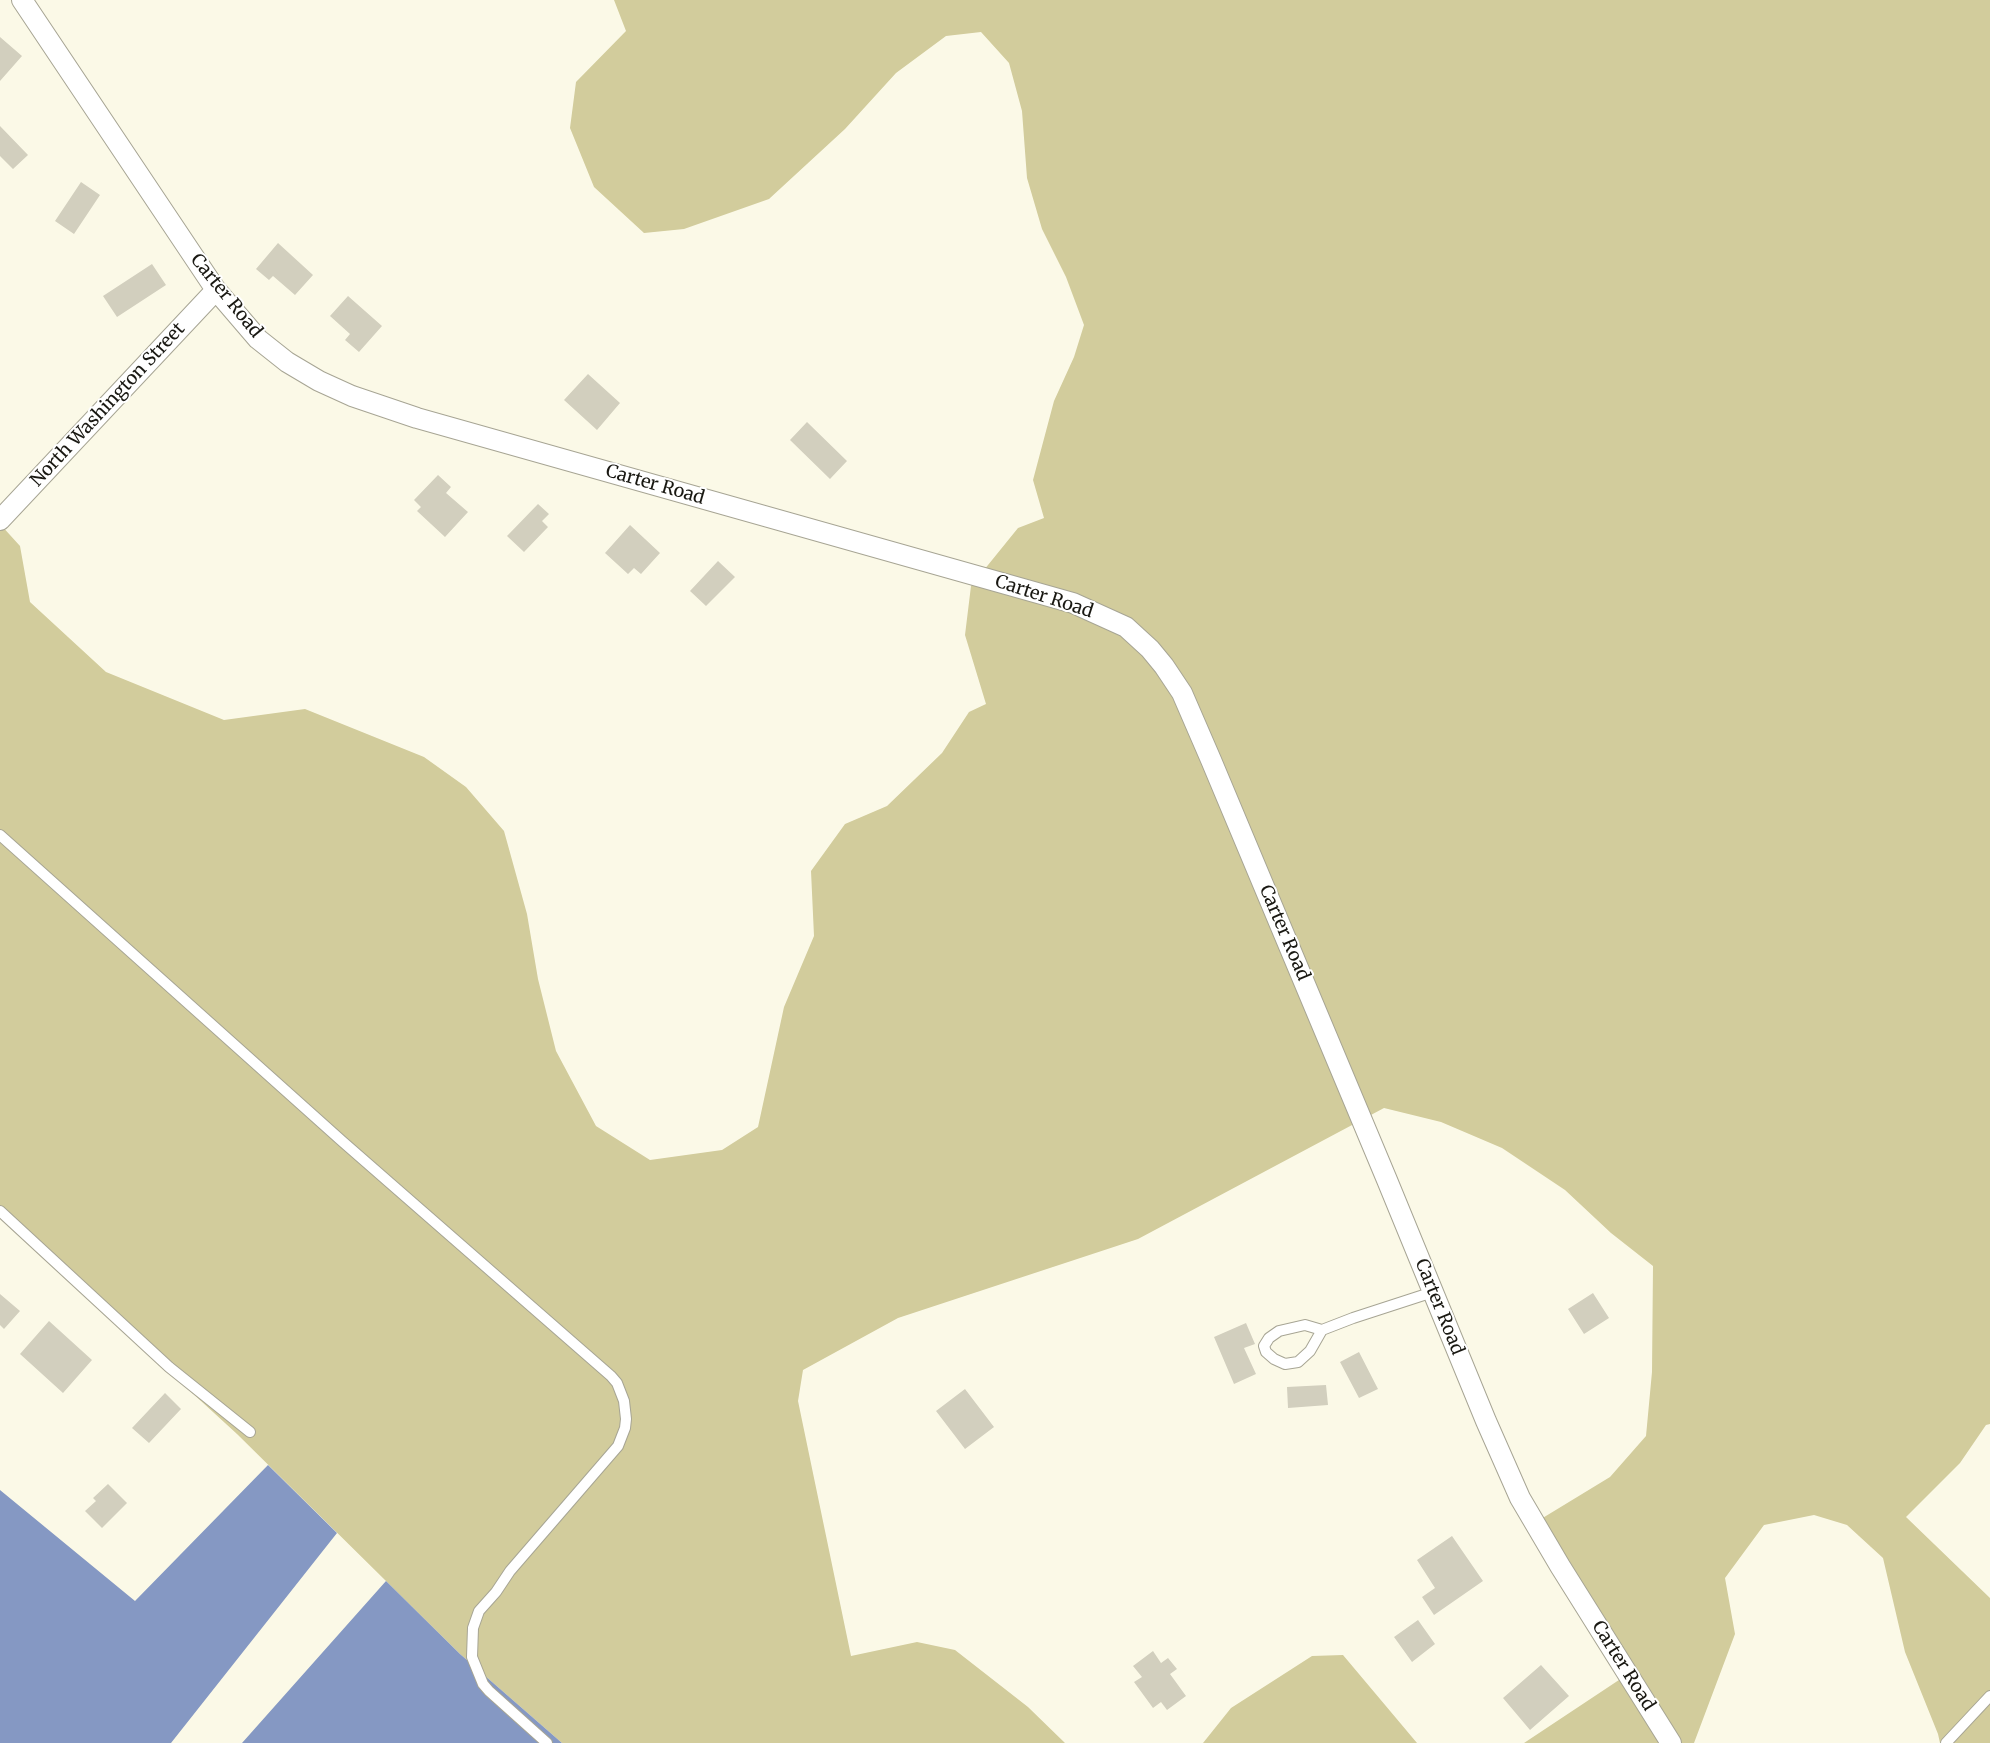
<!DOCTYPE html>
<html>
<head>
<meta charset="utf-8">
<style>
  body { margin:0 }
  canvas { display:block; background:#fbf9e7 }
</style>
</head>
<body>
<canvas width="1990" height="1743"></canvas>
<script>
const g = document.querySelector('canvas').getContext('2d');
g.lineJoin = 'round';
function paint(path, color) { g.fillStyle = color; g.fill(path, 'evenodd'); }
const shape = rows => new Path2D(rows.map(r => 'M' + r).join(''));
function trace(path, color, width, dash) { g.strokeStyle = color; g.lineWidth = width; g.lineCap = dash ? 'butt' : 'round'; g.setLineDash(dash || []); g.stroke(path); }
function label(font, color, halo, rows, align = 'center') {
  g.font = font + ' Merriweather,serif'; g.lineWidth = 4; g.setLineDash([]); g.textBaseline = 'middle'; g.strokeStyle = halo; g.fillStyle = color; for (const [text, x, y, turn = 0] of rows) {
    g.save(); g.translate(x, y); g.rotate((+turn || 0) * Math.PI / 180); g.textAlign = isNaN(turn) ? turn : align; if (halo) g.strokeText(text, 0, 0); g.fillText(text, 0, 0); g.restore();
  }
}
const green = shape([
  [614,0,1990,0,1990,1424,1986,1425,1960,1463,1906,1517,1990,1598,1990,1743,1940,1743,1938,1734,1905,1652,1883,1558,1847,1525,1814,1515,1764,1525,1725,1578,1735,1634,1694,1743,1524,1743,1628,1674,1541,1519,1610,1477,1646,1436,1652,1372,1653,1266,1611,1233,1565,1190,1502,1148,1441,1122,1384,1108,1138,1239,898,1318,803,1370,798,1401,851,1656,917,1642,955,1650,1028,1707,1065,1743,562,1743,460,1654,237,1434,0,1217,0,524,20,546,30,602,106,672,224,720,305,709,424,757,466,787,504,831,527,914,538,979,556,1051,596,1126,650,1160,722,1150,758,1127,784,1007,814,936,811,871,845,824,887,806,942,753,969,712,986,704,965,635,971,586,1018,528,1044,518,1033,480,1054,401,1074,357,1084,325,1066,277,1042,229,1027,178,1022,111,1009,63,981,32,946,36,896,73,845,129,769,199,684,229,644,233,594,187,570,128,576,82,626,31],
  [1343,1655,1417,1743,1203,1743,1231,1708,1312,1656]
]);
const water = shape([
  [268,1465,337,1533,171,1743,0,1743,0,1490,135,1601],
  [386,1581,460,1654,562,1743,242,1743]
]);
const building = shape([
  [0,37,22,56,0,81],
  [0,126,28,155,13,169,0,156],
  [81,182,100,195,74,234,55,221],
  [278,243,313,275,295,295,273,276,269,280,256,269],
  [152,264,166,285,117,317,103,296],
  [348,296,382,326,359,352,345,340,350,334,330,316],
  [588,374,620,403,597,430,564,400],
  [807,422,847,461,830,479,790,440],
  [438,475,451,487,446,493,468,512,445,537,417,511,421,507,414,500],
  [538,504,549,514,542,521,548,527,524,552,507,536],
  [630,525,660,553,641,574,634,568,628,574,605,553],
  [718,561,735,577,706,606,690,591],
  [1593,1293,1609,1318,1584,1334,1568,1309],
  [0,1294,20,1311,4,1329,0,1325],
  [49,1321,92,1360,63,1393,20,1354],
  [1246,1323,1255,1344,1244,1348,1256,1374,1234,1384,1214,1337],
  [1359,1352,1378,1389,1359,1398,1340,1362],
  [1326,1385,1328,1405,1288,1408,1287,1387],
  [965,1389,994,1427,965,1449,936,1411],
  [165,1393,181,1409,149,1443,132,1428],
  [108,1484,127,1503,102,1528,85,1511,96,1501,93,1498],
  [1452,1536,1483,1581,1434,1615,1422,1597,1435,1588,1417,1560],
  [1418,1620,1435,1644,1412,1662,1394,1637],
  [1153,1651,1161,1663,1168,1658,1177,1669,1170,1674,1186,1696,1167,1710,1161,1702,1153,1708,1134,1682,1142,1677,1133,1666],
  [1541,1665,1569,1696,1530,1730,1503,1698]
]);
const lane = shape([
  [0,835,343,1142,611,1376,617,1383,624,1401,626,1419,625,1428,618,1446,510,1571,496,1592,479,1611,473,1628,472,1657,483,1684,489,1691,547,1743],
  [0,1211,169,1367,250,1432],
  [1322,1330,1305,1325,1279,1331,1269,1338,1264,1346,1266,1352,1274,1359,1285,1364,1298,1362,1310,1351,1322,1330,1353,1318,1433,1292],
  [1946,1743,1990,1696]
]);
const street = shape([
  [22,0,216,290,258,339,287,362,319,381,352,396,417,418,1073,603,1126,627,1150,649,1164,666,1182,693,1211,760,1387,1180,1486,1421,1520,1498,1560,1566,1671,1743],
  [0,520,216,290]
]);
const streetNames = [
  ["Carter Road",226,296,51],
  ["North Washington Street",108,405,-47],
  ["Carter Road",655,485,16],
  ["Carter Road",1044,597,18],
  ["Carter Road",1284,933,67],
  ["Carter Road",1439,1307,68],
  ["Carter Road",1623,1666,58]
];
paint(green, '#d2cc9c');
paint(water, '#8598c3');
paint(building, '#d2cfbe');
trace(lane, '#a7a594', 12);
trace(street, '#a7a594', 22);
trace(lane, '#fff', 10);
trace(street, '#fff', 20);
label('18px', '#191812', '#fff', streetNames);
</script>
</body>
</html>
